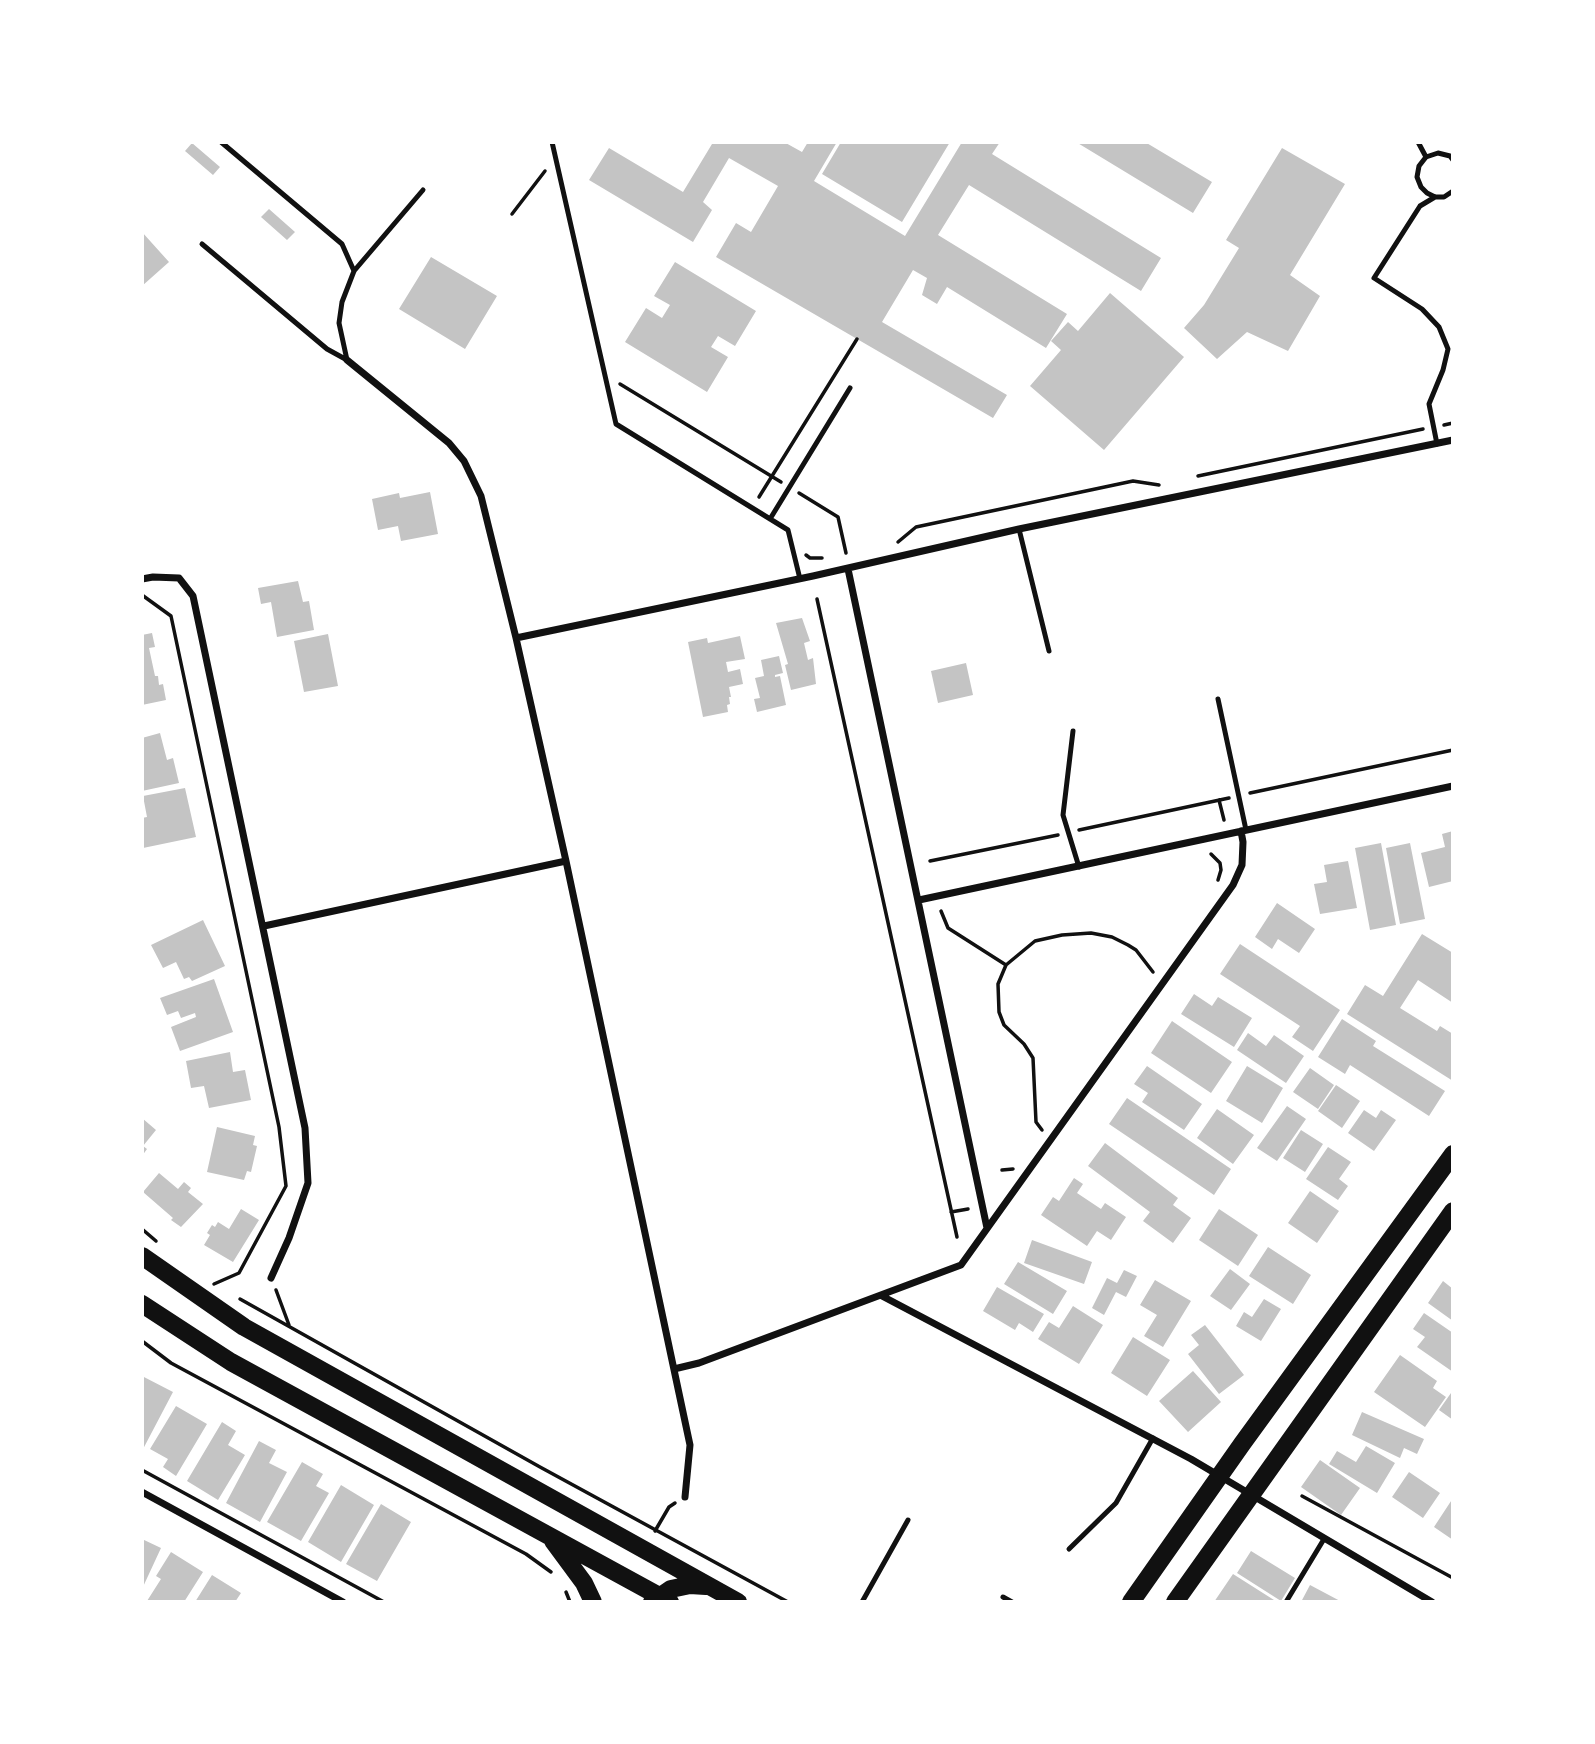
<!DOCTYPE html>
<html>
<head>
<meta charset="utf-8">
<style>
  body { margin:0 }
  #map { position:relative; width:1595px; height:1744px; overflow:hidden; background:#fff; font-family:Overpass,sans-serif }
  canvas { display:block }
  .frame { position:absolute; inset:0; border:144px solid #fff; pointer-events:none }
</style>
</head>
<body>
<div id="map">
<canvas width="1595" height="1744"></canvas>
<div class="frame"></div>
</div>
<script>
const g = document.querySelector('canvas').getContext('2d');
g.lineJoin = 'round';
function paint(path, color) { g.fillStyle = color; g.fill(path, 'evenodd'); }
const shape = rows => new Path2D(rows.map(r => 'M' + r).join(''));
function trace(path, color, width, dash) { g.strokeStyle = color; g.lineWidth = width; g.lineCap = dash ? 'butt' : 'round'; g.setLineDash(dash || []); g.stroke(path); }
const building = shape([
  [708,142,784,142,802,152,808,142,837,142,814,181,905,236,962,142,1000,142,992,154,1161,258,1141,291,969,185,938,235,1067,314,1046,348,947,287,937,304,922,295,927,278,913,270,882,322,1007,395,993,418,716,257,736,223,751,232,778,186,729,158,703,202,712,210,693,242,589,180,609,148,683,192,712,144],
  [841,142,950,142,902,222,822,174],
  [1076,142,1145,142,1212,182,1193,213],
  [192,143,220,167,213,175,185,151],
  [1282,148,1345,184,1290,275,1320,296,1288,351,1247,332,1217,359,1184,328,1204,305,1239,248,1226,240],
  [269,209,295,232,287,240,261,217],
  [142,232,169,262,142,286],
  [431,257,497,296,465,349,399,309],
  [675,262,756,311,735,346,718,336,711,347,728,357,707,392,625,342,646,308,662,318,670,305,654,296],
  [1110,293,1184,357,1104,450,1030,386,1061,350,1051,341,1068,322,1078,331],
  [430,492,438,534,401,541,398,526,378,530,372,499,399,493,400,498],
  [298,581,303,602,309,601,314,630,277,637,271,602,261,604,258,588],
  [802,618,810,641,804,643,808,660,813,658,816,684,791,690,785,665,788,664,776,623],
  [152,633,155,647,149,648,155,676,158,676,159,685,163,684,166,700,142,705,142,635],
  [328,634,338,686,304,692,294,641],
  [740,636,745,659,726,662,728,672,740,669,743,684,729,687,731,697,729,697,730,704,727,705,728,712,703,717,688,642,707,638,708,643],
  [779,656,783,673,775,675,775,677,780,676,786,705,757,712,754,699,760,698,755,678,764,676,761,660],
  [966,663,973,695,938,703,931,671],
  [160,733,167,760,173,758,179,783,142,791,142,772,144,772,142,738],
  [185,788,196,837,143,848,142,818,147,817,143,796],
  [1453,831,1453,881,1429,887,1421,853,1445,847,1442,834],
  [1381,843,1396,925,1370,930,1355,848],
  [1410,843,1425,919,1400,924,1386,848],
  [1348,861,1357,908,1320,914,1314,884,1327,882,1324,865],
  [1277,903,1315,929,1299,953,1278,939,1272,949,1255,937],
  [203,920,225,966,192,981,189,977,184,979,176,962,163,968,151,945],
  [1422,934,1453,953,1453,1003,1418,980,1400,1008,1437,1031,1440,1026,1453,1034,1453,1081,1347,1014,1365,985,1383,996],
  [1240,944,1340,1010,1313,1051,1292,1037,1300,1026,1220,974],
  [214,979,233,1032,180,1051,171,1027,196,1017,195,1013,181,1018,178,1011,167,1015,160,998],
  [1194,994,1212,1006,1218,997,1252,1018,1234,1047,1181,1014],
  [1342,1019,1376,1041,1373,1046,1445,1091,1429,1116,1350,1065,1345,1074,1318,1057],
  [1172,1021,1232,1062,1211,1093,1151,1053],
  [1248,1033,1266,1046,1274,1035,1304,1056,1286,1083,1237,1050],
  [230,1052,233,1072,245,1070,251,1100,209,1108,204,1086,191,1088,186,1061],
  [1147,1066,1202,1104,1184,1130,1142,1102,1148,1093,1134,1084],
  [1247,1066,1283,1088,1262,1123,1226,1101],
  [1310,1068,1334,1085,1318,1109,1293,1092],
  [1336,1085,1360,1101,1342,1128,1318,1111],
  [1127,1098,1231,1169,1214,1195,1109,1124],
  [1287,1106,1306,1119,1277,1161,1257,1148],
  [1217,1109,1254,1135,1233,1164,1197,1138],
  [1364,1110,1376,1118,1381,1110,1396,1120,1374,1151,1348,1133],
  [142,1118,156,1130,143,1146,147,1149,142,1156],
  [217,1127,255,1136,253,1145,257,1146,251,1172,247,1171,244,1180,207,1172],
  [1301,1130,1323,1144,1305,1172,1283,1158],
  [1105,1143,1178,1198,1173,1205,1191,1218,1173,1243,1143,1221,1150,1212,1088,1166],
  [1328,1147,1351,1162,1339,1179,1348,1186,1338,1200,1306,1179],
  [159,1173,178,1189,184,1182,191,1188,188,1192,203,1204,181,1227,171,1220,173,1218,143,1192],
  [1074,1178,1083,1184,1077,1193,1101,1209,1105,1203,1126,1217,1111,1240,1097,1231,1087,1246,1041,1215,1053,1197,1059,1201],
  [1310,1191,1339,1211,1317,1243,1288,1223],
  [241,1209,259,1220,233,1262,204,1245,210,1235,207,1233,212,1225,215,1227,218,1222,229,1229],
  [1219,1209,1258,1235,1238,1266,1199,1240],
  [1032,1240,1092,1262,1084,1284,1024,1263],
  [1268,1247,1311,1275,1293,1304,1249,1276],
  [1018,1262,1067,1291,1053,1314,1004,1284],
  [1230,1269,1250,1284,1231,1310,1210,1296],
  [1124,1270,1137,1276,1126,1297,1116,1292,1104,1315,1092,1308,1107,1278,1117,1283],
  [1155,1280,1191,1301,1163,1347,1144,1336,1157,1315,1140,1305],
  [1443,1281,1453,1289,1453,1321,1428,1303],
  [997,1287,1044,1314,1033,1332,1019,1323,1015,1330,983,1311],
  [1264,1299,1281,1309,1261,1341,1236,1326,1244,1312,1252,1317],
  [1073,1306,1103,1325,1079,1364,1038,1339,1049,1322,1059,1328],
  [1424,1313,1453,1333,1453,1372,1417,1347,1425,1337,1413,1329],
  [1205,1325,1244,1375,1219,1394,1188,1354,1199,1345,1191,1335],
  [1133,1337,1170,1360,1147,1396,1111,1373],
  [1400,1355,1437,1381,1433,1388,1446,1397,1425,1427,1374,1392],
  [1193,1371,1221,1402,1188,1432,1159,1401],
  [142,1376,173,1392,142,1451],
  [1451,1393,1453,1395,1453,1420,1439,1410],
  [176,1406,207,1424,176,1476,163,1467,168,1459,150,1449],
  [1362,1412,1424,1439,1417,1454,1404,1448,1400,1458,1352,1435],
  [222,1422,236,1431,228,1445,245,1455,218,1500,187,1481],
  [259,1441,276,1450,269,1463,287,1472,260,1522,226,1503],
  [1366,1446,1395,1463,1377,1493,1329,1464,1337,1451,1356,1462],
  [1320,1460,1360,1488,1341,1515,1301,1487],
  [302,1462,323,1474,316,1486,329,1493,301,1541,267,1522],
  [1409,1472,1440,1493,1423,1518,1392,1497],
  [341,1485,374,1505,341,1562,308,1542],
  [1453,1498,1453,1540,1434,1527],
  [381,1504,411,1522,377,1581,346,1564],
  [142,1539,161,1548,142,1589],
  [1251,1551,1295,1578,1281,1601,1237,1573],
  [171,1552,203,1572,184,1602,149,1602,147,1601,161,1579,156,1576],
  [1233,1574,1274,1600,1272,1602,1214,1602],
  [212,1575,241,1593,235,1602,195,1602],
  [1310,1585,1342,1602,1301,1602]
]);
const path = shape([
  [512,214,545,171],
  [620,384,781,482],
  [1444,425,1453,423],
  [1198,476,1423,429],
  [799,493,838,517,846,553],
  [759,497,857,339],
  [898,542,916,527,1133,481,1159,485],
  [806,555,810,558,822,558],
  [142,595,171,616,279,1127,286,1186,239,1273,214,1284],
  [817,599,957,1237],
  [1250,793,1453,750],
  [1219,800,1224,820],
  [1079,830,1229,798],
  [1211,854,1220,863,1221,870,1218,880],
  [930,861,1058,835],
  [941,911,948,928,1006,965],
  [1042,1130,1036,1122,1033,1058,1024,1044,1004,1025,999,1012,998,984,1006,965,1035,941,1062,935,1091,933,1112,937,1128,945,1136,950,1153,972],
  [1002,1170,1013,1169],
  [951,1212,968,1209],
  [142,1229,156,1241],
  [276,1290,289,1325],
  [240,1299,540,1467,788,1602],
  [142,1341,171,1363,526,1554,551,1572],
  [142,1470,384,1602],
  [1302,1496,1453,1578],
  [655,1531,669,1507,675,1503],
  [566,1592,570,1602]
]);
const service = shape([
  [221,142,342,244,354,271],
  [552,142,616,424,788,530,800,579],
  [1418,142,1426,157],
  [1453,160,1450,156,1438,153,1426,157,1419,166,1417,177,1421,187,1427,193,1435,197,1444,197,1453,191],
  [1435,197,1420,206,1374,278,1422,309,1439,327,1448,349,1443,370,1429,404,1437,444],
  [202,244,327,349,347,360],
  [347,360,339,323,342,302,354,271,423,190],
  [770,519,850,388],
  [1019,529,1049,651],
  [1218,699,1246,830],
  [1073,731,1063,815,1079,867],
  [1069,1549,1116,1503,1153,1438],
  [1003,1597,1012,1602],
  [862,1602,908,1520],
  [1286,1602,1324,1539]
]);
const minor = shape([
  [347,360,449,443,464,461,481,496,516,638,566,861,690,1445,685,1497],
  [848,569,987,1228],
  [142,579,153,577,179,578,193,596,305,1128,308,1183,289,1238,271,1278],
  [516,638,813,576,1019,529,1453,440],
  [919,900,1453,786],
  [264,926,566,861],
  [882,1296,1191,1459,1432,1602],
  [674,1369,699,1363,961,1265,1233,885,1242,865,1243,842,1241,831],
  [142,1492,343,1602]
]);
const primary = shape([
  [142,1256,244,1327,738,1602],
  [142,1304,231,1362,670,1602],
  [553,1541,584,1583,593,1602],
  [652,1602,671,1589,690,1585,706,1586],
  [1131,1602,1242,1444,1453,1154],
  [1175,1602,1453,1211]
]);
paint(building, '#c4c4c4');
trace(path, '#111', 3.5);
trace(service, '#111', 5);
trace(minor, '#111', 7);
trace(primary, '#111', 18);
</script>
</body>
</html>
